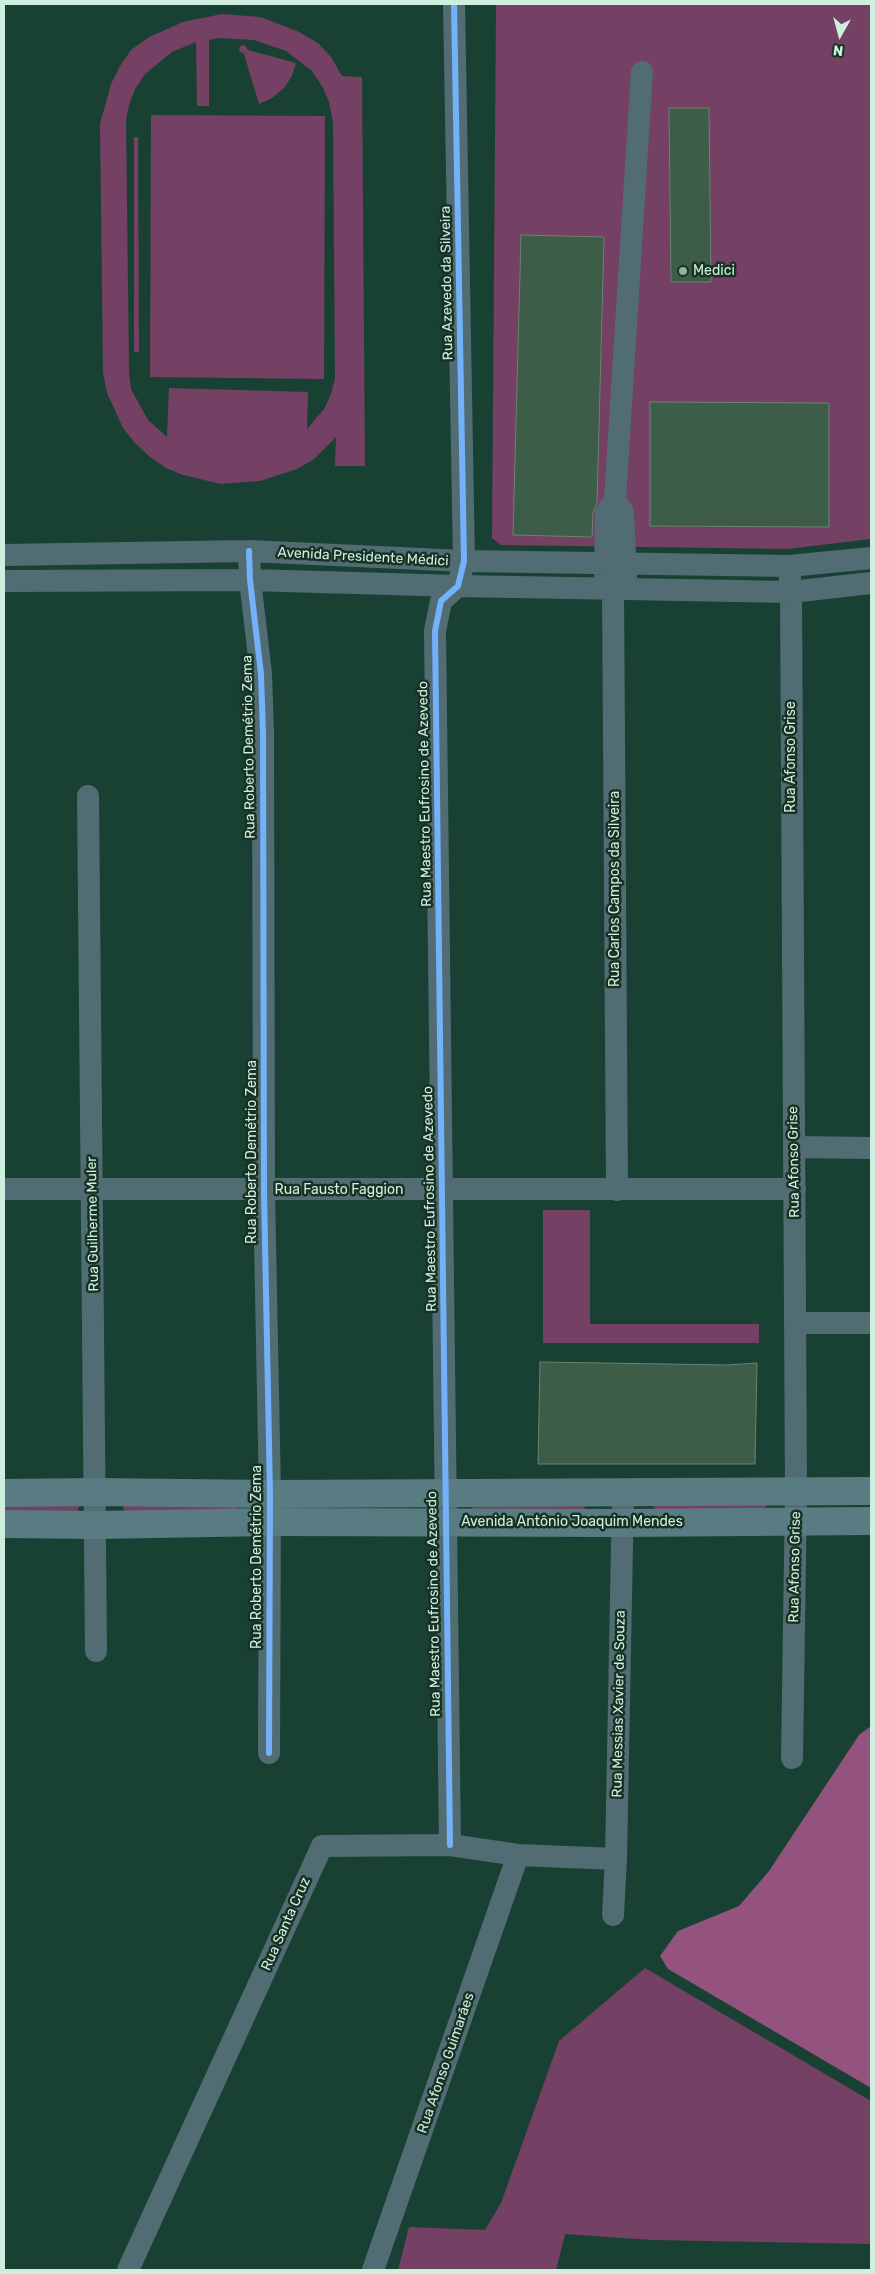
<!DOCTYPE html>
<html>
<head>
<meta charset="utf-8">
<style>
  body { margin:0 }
  #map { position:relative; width:875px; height:2274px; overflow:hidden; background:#194133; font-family:Rubik,sans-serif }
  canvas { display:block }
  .frame { position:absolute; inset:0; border:5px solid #cfefde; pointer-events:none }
  .north { position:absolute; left:815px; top:10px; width:50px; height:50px; -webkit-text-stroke:4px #173225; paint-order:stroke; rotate:187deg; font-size:14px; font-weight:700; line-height:20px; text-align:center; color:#cfefde }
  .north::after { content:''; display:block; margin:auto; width:18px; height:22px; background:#cfefde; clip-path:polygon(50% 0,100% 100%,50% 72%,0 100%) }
</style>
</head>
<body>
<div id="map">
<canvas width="875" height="2274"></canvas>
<div class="frame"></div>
<div class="north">N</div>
</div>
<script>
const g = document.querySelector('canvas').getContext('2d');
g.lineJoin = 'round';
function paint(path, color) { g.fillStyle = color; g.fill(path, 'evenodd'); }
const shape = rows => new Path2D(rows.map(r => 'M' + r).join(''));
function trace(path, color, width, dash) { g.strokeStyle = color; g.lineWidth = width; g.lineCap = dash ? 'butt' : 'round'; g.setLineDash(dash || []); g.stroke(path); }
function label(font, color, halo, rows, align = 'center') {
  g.font = font + ' Rubik,sans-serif'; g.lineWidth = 5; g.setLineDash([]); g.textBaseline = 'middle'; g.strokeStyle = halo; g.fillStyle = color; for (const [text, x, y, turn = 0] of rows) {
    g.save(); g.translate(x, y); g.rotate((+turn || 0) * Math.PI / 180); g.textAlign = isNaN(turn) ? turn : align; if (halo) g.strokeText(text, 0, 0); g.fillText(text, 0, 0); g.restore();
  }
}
const green = shape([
  [496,4,871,4,871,539,787,549,501,545,492,538],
  [222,14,261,17,299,32,318,43,331,57,342,76,362,77,365,466,335,466,336,437,314,459,297,469,260,481,221,484,183,475,166,468,150,457,135,443,123,428,107,393,103,373,100,124,111,84,120,66,131,50,149,37,183,22],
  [220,38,254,40,286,51,312,71,322,86,329,102,333,122,335,378,331,394,324,409,307,429,308,392,169,388,167,437,148,420,131,389,129,373,126,120,129,105,135,89,145,74,172,52,196,42,197,106,209,106,209,40],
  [245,45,248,50,296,63,292,76,284,88,272,98,259,104,244,54,239,51,240,46],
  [151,115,325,116,324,379,150,377],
  [134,137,138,137,139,352,134,352],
  [543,1210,590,1210,590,1324,759,1324,759,1343,543,1343],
  [4,1501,77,1503,79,1507,77,1512,4,1514],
  [125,1502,238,1507,235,1510,128,1513,124,1511,123,1506],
  [586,1503,584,1510,473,1510,472,1506],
  [653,1504,767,1505,765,1508,658,1511,654,1508],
  [645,1968,871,2101,871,2244,652,2240,565,2234,556,2270,398,2270,409,2227,485,2230,501,2203,559,2041]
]);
const forest = shape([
  [871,1726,871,2088,668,1969,660,1956,678,1931,739,1906,769,1871,859,1735]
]);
const building = shape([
  [669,108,709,108,711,282,671,282,669,108],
  [521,235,604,237,597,503,593,513,592,537,513,535,521,235],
  [650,402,829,403,829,527,650,526,650,402],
  [540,1362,727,1365,757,1363,755,1464,538,1464,540,1362]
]);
const minor = shape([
  [615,499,623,512,626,578],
  [249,551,250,580,261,674,263,733,264,1191,270,1494,269,1753],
  [4,555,249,551,464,561,789,566,871,558],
  [789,566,791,592,796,1491,792,1758],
  [605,578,606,513,615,499,642,72],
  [4,581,250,580,458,586,791,592,871,583],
  [613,588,617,1190],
  [88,796,96,1651],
  [794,1147,871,1148],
  [4,1189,795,1189],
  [795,1323,871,1323],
  [450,1845,435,631,441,601,458,586,464,561,454,4],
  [613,1915,616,1859,623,1493],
  [128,2270,322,1846,450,1845,518,1855,616,1859],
  [373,2270,518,1855]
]);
const major = shape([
  [4,1493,96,1492,270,1494,871,1491],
  [4,1524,96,1525,270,1522,623,1523,871,1521]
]);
const cycleway = shape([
  [249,551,250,580,261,674,263,733,264,1191,270,1494,269,1753],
  [450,1845,435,631,441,601,458,586,464,561,454,4]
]);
const markers = [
  [683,271,5,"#8fb2a2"]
];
const poiNames = [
  ["Medici",693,271]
];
const streetNames = [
  ["Rua Azevedo da Silveira",447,283,-91],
  ["Avenida Presidente Médici",363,557,3],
  ["Rua Roberto Demétrio Zema",249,747,-91],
  ["Rua Afonso Grise",791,757,-90],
  ["Rua Maestro Eufrosino de Azevedo",425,794,-91],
  ["Rua Carlos Campos da Silveira",615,889,-90],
  ["Rua Roberto Demétrio Zema",252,1152,-90],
  ["Rua Afonso Grise",794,1162,-91],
  ["Rua Fausto Faggion",339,1190],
  ["Rua Maestro Eufrosino de Azevedo",430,1199,-91],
  ["Rua Guilherme Muler",93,1224,-91],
  ["Avenida Antônio Joaquim Mendes",572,1522],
  ["Rua Roberto Demétrio Zema",257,1557,-90],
  ["Rua Afonso Grise",795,1567,-89],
  ["Rua Maestro Eufrosino de Azevedo",434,1604,-91],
  ["Rua Messias Xavier de Souza",619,1704,-89],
  ["Rua Santa Cruz",286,1924,-66],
  ["Rua Afonso Guimarães",446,2063,-71]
];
paint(green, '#744063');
paint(forest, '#94527e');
paint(building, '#3e5d49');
trace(building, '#698474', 1);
trace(minor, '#516d73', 22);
trace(major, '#597c83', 28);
trace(cycleway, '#73b2f8', 6);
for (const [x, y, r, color] of markers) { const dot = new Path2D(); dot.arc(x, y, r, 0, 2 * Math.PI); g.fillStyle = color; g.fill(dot); trace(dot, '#173225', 2); }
label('14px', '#cfefde', '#173225', poiNames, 'left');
label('14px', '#cfefde', '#173225', streetNames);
</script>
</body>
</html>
